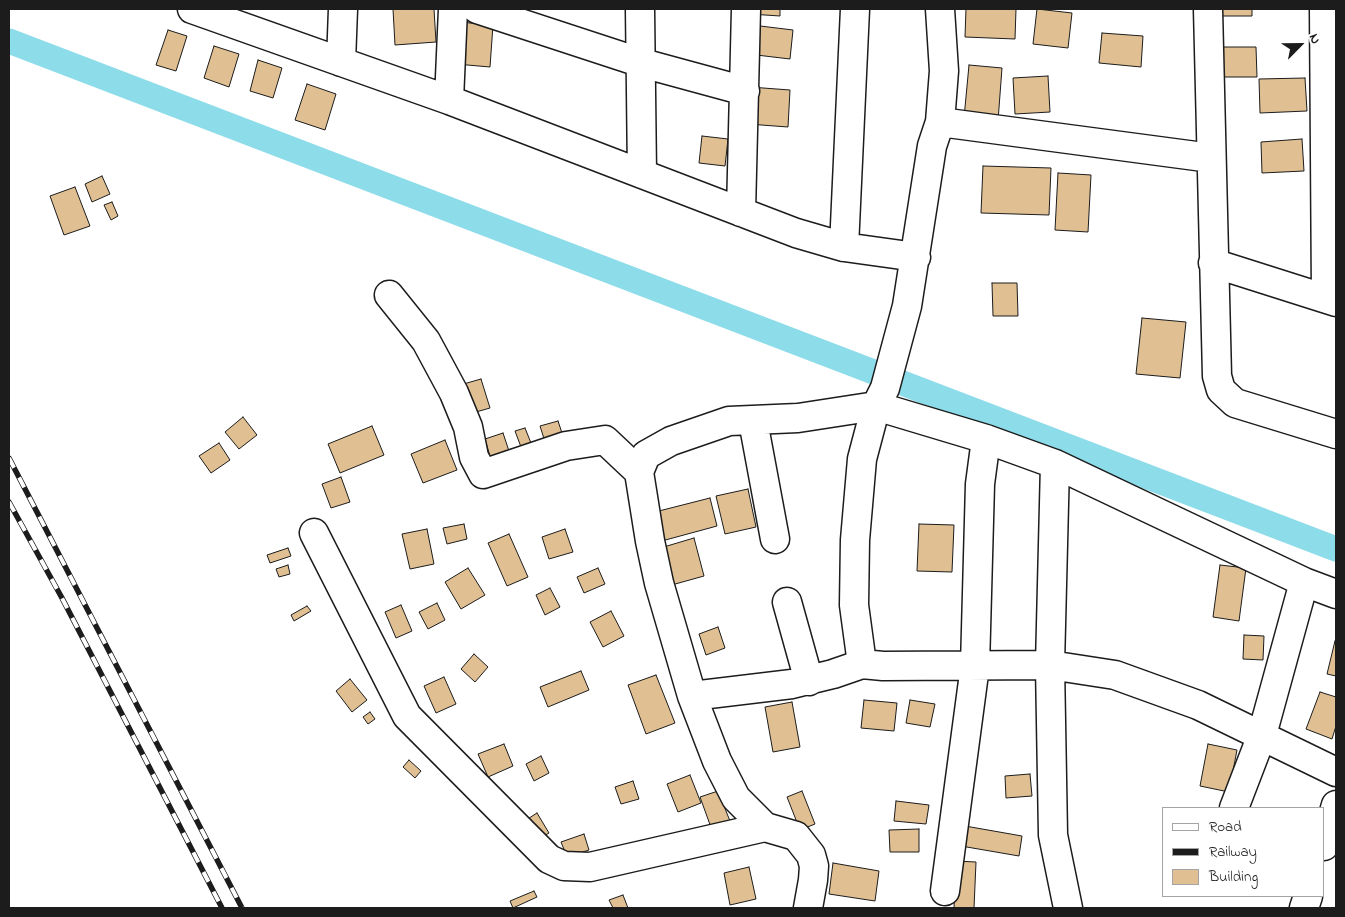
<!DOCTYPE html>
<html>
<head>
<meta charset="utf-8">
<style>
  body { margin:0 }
  #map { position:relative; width:1345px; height:917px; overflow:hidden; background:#fff; font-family:"Indie Flower",sans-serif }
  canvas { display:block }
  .frame { position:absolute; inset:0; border:10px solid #1c1c1c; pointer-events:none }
  .legend { position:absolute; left:1162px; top:807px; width:162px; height:90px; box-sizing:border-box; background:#fff; border:1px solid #a4a4a4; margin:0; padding:6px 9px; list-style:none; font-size:15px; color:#1c1c1c }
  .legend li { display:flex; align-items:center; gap:10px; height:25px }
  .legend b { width:25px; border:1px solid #a4a4a4 }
  .north { position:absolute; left:1275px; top:20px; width:50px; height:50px; -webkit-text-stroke:4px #fff; paint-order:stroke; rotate:67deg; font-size:14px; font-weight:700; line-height:20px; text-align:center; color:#1c1c1c }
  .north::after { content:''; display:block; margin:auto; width:18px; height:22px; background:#1c1c1c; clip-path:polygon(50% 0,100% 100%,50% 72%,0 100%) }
</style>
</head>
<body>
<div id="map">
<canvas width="1345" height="917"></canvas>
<div class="frame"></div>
<ul class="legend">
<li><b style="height:6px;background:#fff"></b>Road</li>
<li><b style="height:6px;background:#1c1c1c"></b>Railway</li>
<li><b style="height:14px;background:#e0c093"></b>Building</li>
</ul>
<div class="north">N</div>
</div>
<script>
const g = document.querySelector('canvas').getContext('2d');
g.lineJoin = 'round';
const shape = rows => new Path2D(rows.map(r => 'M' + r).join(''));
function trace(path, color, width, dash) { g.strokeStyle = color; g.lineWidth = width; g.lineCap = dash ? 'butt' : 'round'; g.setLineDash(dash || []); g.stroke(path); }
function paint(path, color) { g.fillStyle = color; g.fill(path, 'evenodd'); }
const canal = shape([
  [9,41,1336,549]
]);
const building = shape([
  [393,9,434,9,436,42,395,45,393,9],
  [751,9,780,9,780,16,750,14,751,9],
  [966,9,1016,9,1015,39,965,37,966,9],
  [1037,9,1072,13,1068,48,1033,44,1037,9],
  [1213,9,1252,9,1252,16,1213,16,1213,9],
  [459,22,493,25,490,67,456,64,459,22],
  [752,25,793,30,790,59,748,54,752,25],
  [168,30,187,36,176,71,156,65,168,30],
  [1102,33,1143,36,1141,67,1099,63,1102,33],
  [214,46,239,54,229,87,204,78,214,46],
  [1214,47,1256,47,1257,77,1214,77,1214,47],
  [258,60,282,68,273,98,250,91,258,60],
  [969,65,1002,68,998,121,964,118,969,65],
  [1048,76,1050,112,1015,114,1013,78,1048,76],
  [1305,78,1307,111,1260,113,1259,79,1305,78],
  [307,84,336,94,325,130,295,120,307,84],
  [750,87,790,90,788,127,748,124,750,87],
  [702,136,728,139,725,166,699,163,702,136],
  [1302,139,1304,171,1262,173,1261,142,1302,139],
  [983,166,1051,168,1049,215,981,213,983,166],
  [1058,173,1091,175,1088,232,1055,230,1058,173],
  [102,176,110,194,92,202,85,184,102,176],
  [75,187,90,226,64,235,50,196,75,187],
  [112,202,118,216,111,220,104,205,112,202],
  [992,283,1017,283,1018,316,993,316,992,283],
  [1142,318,1186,322,1180,378,1136,374,1142,318],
  [481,379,490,408,469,414,460,385,481,379],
  [243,417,257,435,239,449,225,432,243,417],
  [558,421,564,439,546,445,540,426,558,421],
  [372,426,384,455,340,473,328,444,372,426],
  [525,428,531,443,521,447,515,431,525,428],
  [503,433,510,454,491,460,485,439,503,433],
  [445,440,457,470,423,483,411,454,445,440],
  [219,443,230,460,211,473,199,456,219,443],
  [341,477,350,502,331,508,322,484,341,477],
  [748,489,756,527,725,534,716,496,748,489],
  [710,498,717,526,658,542,651,513,710,498],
  [464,524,467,539,447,544,443,528,464,524],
  [919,524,954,525,952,572,917,571,919,524],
  [427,529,434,564,410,569,402,534,427,529],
  [565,529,573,552,549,559,542,537,565,529],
  [509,534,528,577,507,586,488,543,509,534],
  [694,538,704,576,668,586,657,549,694,538],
  [288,548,291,556,270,563,267,555,288,548],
  [288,565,290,574,279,577,276,569,288,565],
  [1220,565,1246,568,1239,621,1213,617,1220,565],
  [468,568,485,595,461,609,445,582,468,568],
  [598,568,605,584,584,593,577,577,598,568],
  [550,588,560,607,545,615,536,595,550,588],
  [437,603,445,620,428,629,419,612,437,603],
  [401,605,412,631,396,638,385,612,401,605],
  [307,606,311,611,294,621,291,615,307,606],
  [611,611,624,636,603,647,590,622,611,611],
  [718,627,725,648,706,655,699,634,718,627],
  [1244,635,1264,636,1263,660,1243,659,1244,635],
  [1335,641,1336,641,1336,676,1327,674,1335,641],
  [474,654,488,667,475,682,461,669,474,654],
  [581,671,589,690,548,707,540,687,581,671],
  [656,675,675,723,646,734,628,685,656,675],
  [444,677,456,704,436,713,424,686,444,677],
  [350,679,367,700,352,712,336,691,350,679],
  [1320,692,1336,697,1336,726,1332,739,1306,729,1320,692],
  [864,700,897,703,894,731,861,728,864,700],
  [910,700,935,704,930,727,906,723,910,700],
  [792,702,800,747,773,752,765,707,792,702],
  [370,712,375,719,368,724,363,717,370,712],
  [504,744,513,766,488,777,478,754,504,744],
  [1208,744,1237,750,1229,792,1200,786,1208,744],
  [541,756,549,773,534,781,526,764,541,756],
  [409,760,421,771,415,778,403,767,409,760],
  [1030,774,1032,796,1006,798,1005,776,1030,774],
  [690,775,701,803,678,812,667,784,690,775],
  [633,781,639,799,621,804,615,787,633,781],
  [718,791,732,826,713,833,700,797,718,791],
  [802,791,815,824,800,830,787,797,802,791],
  [896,801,929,805,926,824,894,821,896,801],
  [537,813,549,833,535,841,523,822,537,813],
  [965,826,1022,836,1019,856,961,846,965,826],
  [919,829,919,852,890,852,889,830,919,829],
  [584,834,589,850,567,857,561,842,584,834],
  [956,861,976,862,974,908,954,908,956,861],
  [833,863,879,871,875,901,829,894,833,863],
  [749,867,756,899,730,905,724,873,749,867],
  [534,891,537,897,513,908,510,901,534,891],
  [623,895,628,908,613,908,609,900,623,895]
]);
const minor = shape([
  [192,9,449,100,796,233,844,247,916,257],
  [477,9,642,63,745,91],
  [640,9,642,174],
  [940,9,944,71,940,122,932,146,907,306,885,388,876,406,862,459,855,540,854,605,862,664,883,666,1050,665,1115,675,1198,705,1336,772],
  [1208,9,1217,376,1221,390,1235,403,1336,434],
  [1324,9,1326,298],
  [341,62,343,9],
  [449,100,453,9],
  [940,122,1211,158],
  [741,212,746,9],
  [844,247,855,9],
  [1213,263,1336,302],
  [389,295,426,341,454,393,468,427,474,457,483,474,566,446,605,440,639,472],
  [753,421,775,539],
  [1055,464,1050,665,1053,835,1068,908],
  [314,533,407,716,549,859,564,866,590,867,765,827],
  [787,602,809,681],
  [692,696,792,684,833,674,862,664],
  [1234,808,1262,735,1304,582],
  [1324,846,1336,805],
  [945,891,975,666,980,484,986,439],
  [808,908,813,880,814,866,811,855,796,836,765,827,736,798,717,761,692,696,659,583,650,541,639,472,646,455,671,441,729,421,798,418,876,406,986,439,1055,464,1304,582,1336,594],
  [1304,908,1308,896]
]);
const rail = shape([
  [9,458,242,908],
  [9,502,62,598,222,908]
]);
trace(canal, '#8ddce9', 25);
paint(building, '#e0c093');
trace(building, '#1c1c1c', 1);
trace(minor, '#1c1c1c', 31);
trace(minor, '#fff', 28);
trace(rail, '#1c1c1c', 5.5);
trace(rail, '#fff', 4, [11]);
</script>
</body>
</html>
